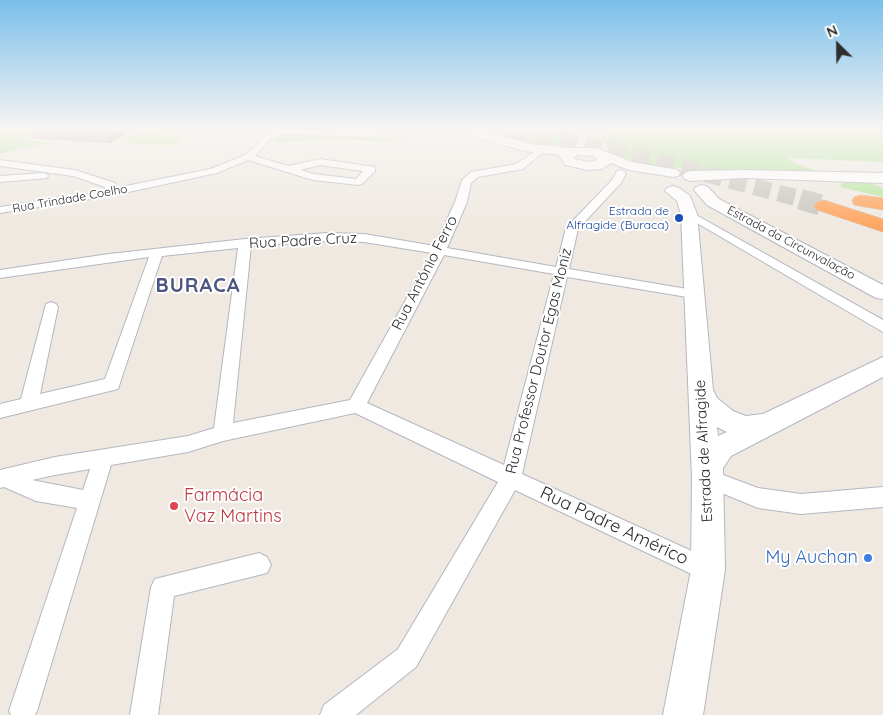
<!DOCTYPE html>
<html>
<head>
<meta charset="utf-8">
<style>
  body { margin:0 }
  #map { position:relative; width:883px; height:715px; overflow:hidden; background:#efe9e1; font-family:Quicksand,sans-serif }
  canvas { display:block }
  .north { position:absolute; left:813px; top:20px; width:50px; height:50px; -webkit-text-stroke:4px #fff; paint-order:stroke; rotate:337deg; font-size:14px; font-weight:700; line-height:20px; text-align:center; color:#2e2e2e }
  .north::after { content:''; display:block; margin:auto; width:18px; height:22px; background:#2e2e2e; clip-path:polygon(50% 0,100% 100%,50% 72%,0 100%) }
</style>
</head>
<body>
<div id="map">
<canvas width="883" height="715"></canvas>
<div class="north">N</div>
</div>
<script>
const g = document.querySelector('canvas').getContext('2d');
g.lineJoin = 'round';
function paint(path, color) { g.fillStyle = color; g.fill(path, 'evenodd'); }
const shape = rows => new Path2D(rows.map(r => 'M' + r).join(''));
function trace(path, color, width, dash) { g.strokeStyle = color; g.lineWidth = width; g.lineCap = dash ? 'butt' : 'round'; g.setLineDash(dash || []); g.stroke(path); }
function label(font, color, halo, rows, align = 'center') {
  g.font = font + ' Quicksand,sans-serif'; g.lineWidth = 4; g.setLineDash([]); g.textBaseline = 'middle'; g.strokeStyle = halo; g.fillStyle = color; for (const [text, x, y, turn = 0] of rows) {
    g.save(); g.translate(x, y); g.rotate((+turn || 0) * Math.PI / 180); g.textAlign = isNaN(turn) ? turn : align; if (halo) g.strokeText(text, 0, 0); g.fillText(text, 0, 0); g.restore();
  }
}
const green = shape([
  [0,129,41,129,23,140,55,142,21,148,0,154],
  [132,129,220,129,236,130,234,134],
  [479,129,568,129,567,132,571,133,568,145,536,145],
  [598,129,883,129,883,162,788,158,795,163,821,173,740,169,705,171,652,165,613,155,606,147],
  [283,133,380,137,410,142,332,140,273,142],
  [842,183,871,183,883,188,883,197,840,187]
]);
const pitch = shape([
  [135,132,187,134,174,146,120,143]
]);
const highwayTunnelFar1 = shape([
  [511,129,624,152,805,200]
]);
const highwayTunnel = shape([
  [800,199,824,206]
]);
const street = shape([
  [276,129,371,131,390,129,372,137,281,134,269,140,255,156,288,166,320,159,375,167,375,171,362,184,358,185,313,180,248,160,217,173,110,196,0,213,0,207,105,191,105,187,73,176,0,166,0,160,75,170,115,183,116,188,210,169,245,155,256,146,263,136,276,129],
  [320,165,363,171,356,179,314,174,300,170,320,165],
  [537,150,542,153,540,155,523,169,478,177,471,183,467,202,447,248,556,267,566,228,612,180,617,171,621,170,626,173,621,183,578,229,569,269,693,290,698,291,700,294,698,297,693,298,567,277,522,474,716,562,720,570,716,578,708,582,700,578,515,490,416,667,356,715,320,715,324,705,398,649,498,482,355,413,223,441,188,452,111,465,37,711,35,715,11,715,9,711,77,508,36,501,4,487,0,488,0,470,55,457,188,436,214,428,238,248,162,256,118,389,0,418,0,404,21,399,46,304,51,302,56,304,58,307,40,394,105,379,149,257,0,278,0,270,109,254,245,239,327,233,364,234,435,246,455,202,462,180,471,172,516,164,537,150],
  [327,241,364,242,432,253,350,400,233,423,251,246,327,241],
  [444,255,554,274,504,465,367,403,444,255],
  [90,469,83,490,32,480,55,475,90,469],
  [43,173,47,174,48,176,47,178,0,182,0,176,43,173],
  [689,211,883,320,883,332,685,216,683,214,689,211],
  [707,469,758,488,801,494,883,487,883,507,801,514,758,508,700,484,697,478,700,472,707,469],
  [259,553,267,557,271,565,267,573,174,596,158,715,130,715,151,587,155,579,259,553]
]);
const secondary = shape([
  [458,129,479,129,530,144,570,148,597,148,632,162,673,169,678,170,680,173,678,176,673,177,629,170,611,163,602,169,588,170,565,165,559,155,524,151,459,132,458,129],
  [577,155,594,156,597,160,588,162,575,159,574,157,577,155],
  [745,170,883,173,883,183,745,178,690,181,685,179,682,176,685,173,690,171,745,170],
  [702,185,708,187,719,199,883,285,883,299,876,298,707,205,694,190,696,187,702,185],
  [673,186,679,188,690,196,697,214,713,390,717,398,733,411,746,416,763,414,883,357,883,377,731,456,723,468,725,570,703,715,663,715,691,570,692,478,681,214,677,201,665,191,667,188,673,186],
  [717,427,727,432,718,436,717,427]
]);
const highway = shape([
  [861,195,883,198,883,210,854,205,852,201,854,197,861,195],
  [824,200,883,219,883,232,817,210,814,206,817,202,824,200]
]);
const wall = shape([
  [28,129,131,129,131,130,110,143,34,139]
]);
const shadedWall = shape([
  [105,129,131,129,131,130,110,143,104,130]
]);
const markers = [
  [679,218,5,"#1a4fb4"],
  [174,506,5,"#e0444e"],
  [868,558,5,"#3f7fe0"]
];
const farStreetnames = [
  ["Rua Trindade Coelho",70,199,-10],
  ["Estrada da Circunvalação",791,243,28]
];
const farTransitnames = [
  ["Estrada de",669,211],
  ["Alfragide (Buraca)",669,225]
];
const streetNames = [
  ["Rua Padre Cruz",303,241,-3],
  ["Rua António Ferro",425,273,-63],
  ["Rua Professor Doutor Egas Moniz",539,361,-76],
  ["Estrada de Alfragide",704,451,-93]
];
const nearHealthnames = [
  ["Farmácia",184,496],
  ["Vaz Martins",184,517]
];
const nearStreetnames = [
  ["Rua Padre Américo",614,526,25]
];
const nearShopnames = [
  ["My Auchan",858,558]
];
const districtNames = [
  ["BURACA",198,286]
];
paint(green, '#b6e59e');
paint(pitch, '#c9ec9a');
trace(highwayTunnelFar1, '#c8c4bd', 17, [17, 8]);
trace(highwayTunnel, '#c8c4bd', 21, [21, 11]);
trace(street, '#b4b7c1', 2);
trace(secondary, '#b4b7c1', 2);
trace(highway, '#c9c9c9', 1);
paint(street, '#fff');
paint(secondary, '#fff');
paint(highway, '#ffa35c');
paint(wall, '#afaba4');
paint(shadedWall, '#8e8b86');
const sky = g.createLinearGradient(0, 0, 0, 230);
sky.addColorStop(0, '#7abfeb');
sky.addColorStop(0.56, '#f8f5f2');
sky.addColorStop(1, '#f8f5f200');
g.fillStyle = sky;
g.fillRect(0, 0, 883, 230);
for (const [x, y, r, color] of markers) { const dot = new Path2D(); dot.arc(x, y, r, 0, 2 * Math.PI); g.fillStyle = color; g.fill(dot); trace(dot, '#fff', 2); }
label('12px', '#2e2e2e', '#fff', farStreetnames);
label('12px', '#164399', '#fff', farTransitnames, 'right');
label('15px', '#2e2e2e', '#fff', streetNames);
label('18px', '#be3a42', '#fff', nearHealthnames, 'left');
label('18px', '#2e2e2e', '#fff', nearStreetnames);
label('18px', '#366cbe', '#fff', nearShopnames, 'right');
g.letterSpacing = '1px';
label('bold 20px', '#4d5680', '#fff', districtNames);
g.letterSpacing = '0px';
</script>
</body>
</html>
